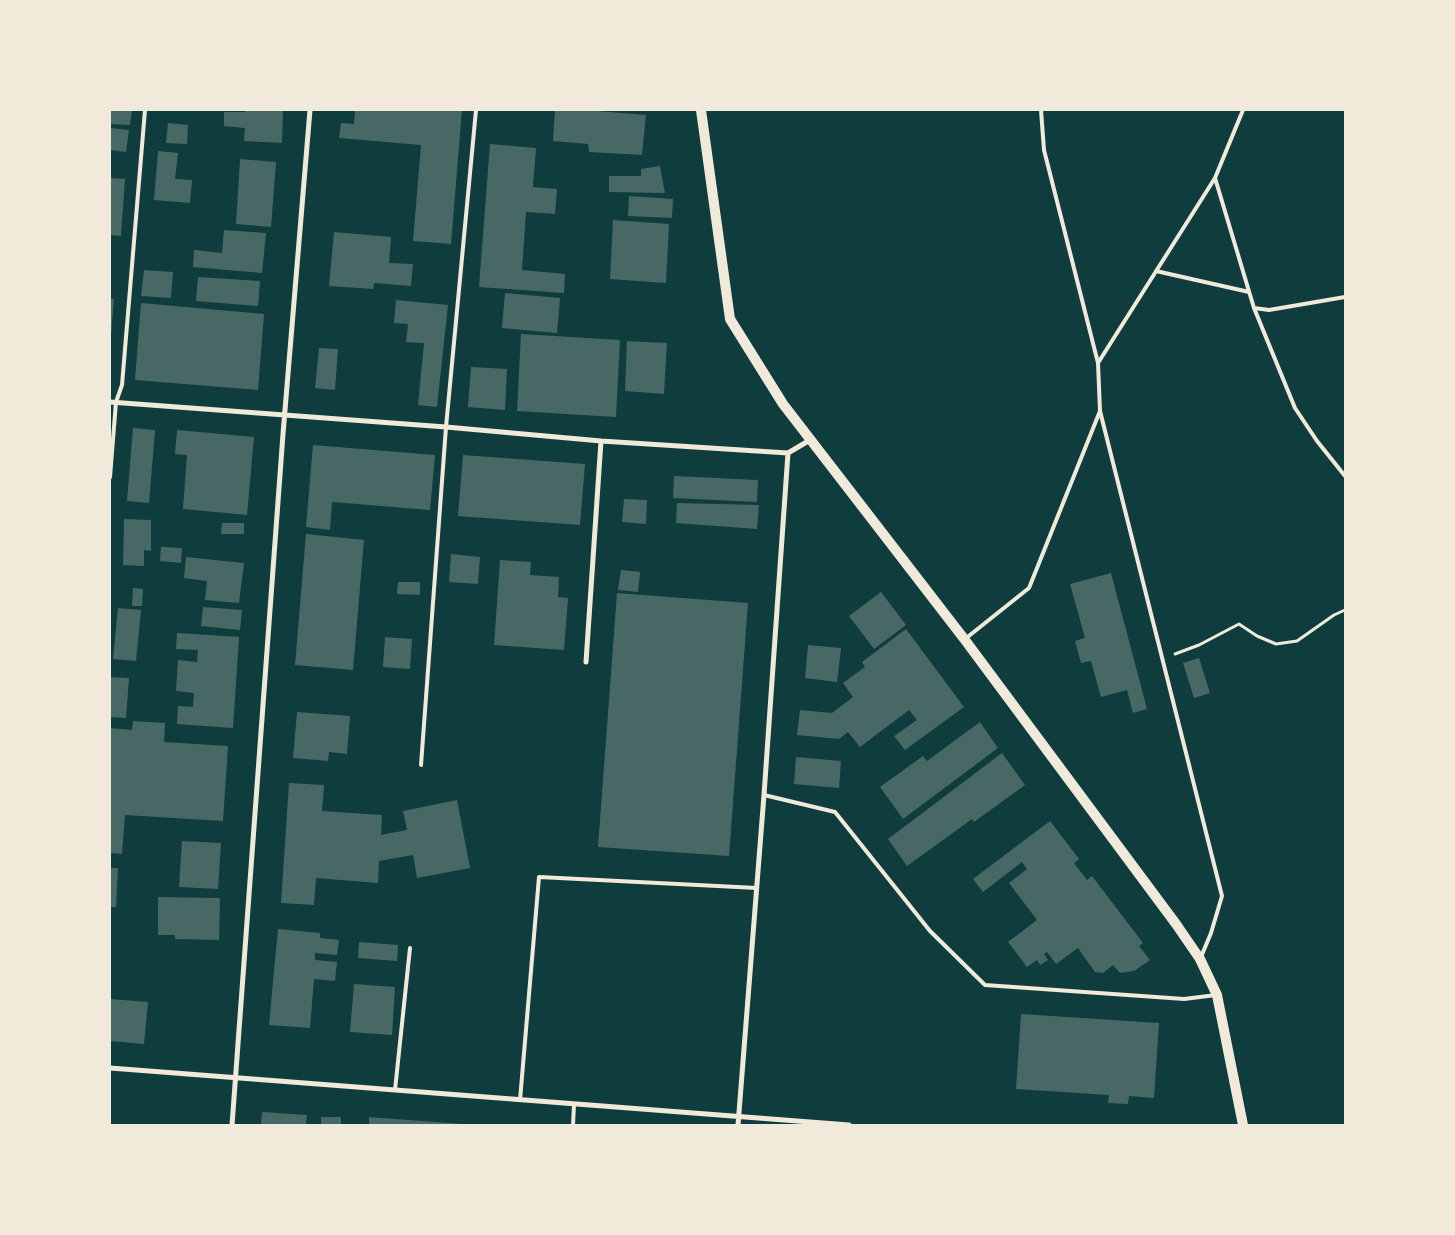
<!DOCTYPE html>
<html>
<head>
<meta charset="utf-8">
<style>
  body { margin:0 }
  #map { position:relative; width:1455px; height:1235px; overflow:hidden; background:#0f3d3e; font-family:"Fira Sans",sans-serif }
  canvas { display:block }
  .frame { position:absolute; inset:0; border:111px solid #f1e9da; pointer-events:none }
</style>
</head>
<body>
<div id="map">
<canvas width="1455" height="1235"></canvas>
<div class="frame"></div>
</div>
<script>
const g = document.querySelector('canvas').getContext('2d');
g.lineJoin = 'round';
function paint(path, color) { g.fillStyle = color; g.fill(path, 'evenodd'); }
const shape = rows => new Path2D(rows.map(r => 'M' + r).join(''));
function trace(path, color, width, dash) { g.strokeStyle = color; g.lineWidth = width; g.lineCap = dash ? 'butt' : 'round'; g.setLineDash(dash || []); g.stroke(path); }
const building = shape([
  [110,110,132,110,130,125,110,124],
  [245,110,283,110,282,143,244,141,245,128,224,126,224,112,245,112],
  [355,110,462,110,451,244,413,241,421,145,339,138,341,123,354,124],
  [555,110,585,110,646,115,642,155,589,152,588,144,553,141],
  [168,123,188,125,187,144,166,143],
  [110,128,129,130,126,152,110,150],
  [490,144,536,148,533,187,557,189,555,214,526,212,522,270,565,274,564,293,479,287],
  [158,151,178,153,175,179,192,180,190,203,154,200],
  [240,159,276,162,271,227,236,224],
  [660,166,665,193,609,192,609,176,641,176,641,169],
  [110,178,125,179,121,236,110,235],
  [629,196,673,199,672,218,628,216],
  [613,220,669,224,666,283,610,279],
  [224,230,266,233,262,273,193,267,194,250,222,253],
  [334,232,391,237,389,263,413,264,411,286,374,283,373,289,329,286],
  [144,270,173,272,171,298,141,296],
  [198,277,260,281,258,306,196,301],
  [505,293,560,298,557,333,502,328],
  [110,299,114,299,111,335,110,335],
  [396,300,448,305,437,407,418,405,424,343,406,342,408,324,394,323],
  [141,303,264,314,258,390,135,380],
  [521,334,620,340,616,417,517,411],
  [627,341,667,343,664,394,625,391],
  [319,348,338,349,335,390,315,388],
  [471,367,507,369,505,410,468,407],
  [133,428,155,430,149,503,127,501],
  [177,430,254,437,247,515,183,509,187,455,175,454],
  [313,445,435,455,430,510,332,502,330,530,306,527],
  [463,455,585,464,580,525,458,516],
  [674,476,758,480,757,502,673,498],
  [624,499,647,500,646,524,622,522],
  [677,503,759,505,757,529,676,523],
  [124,519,151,520,151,551,144,550,144,566,123,565],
  [222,523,244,523,244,534,221,534],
  [306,534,364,540,353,670,295,665],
  [161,547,182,548,181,563,160,561],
  [451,554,480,557,478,584,449,582],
  [186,557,244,563,239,603,205,600,207,581,184,578],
  [500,560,531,562,530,575,559,577,558,597,568,598,564,650,494,645],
  [621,570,640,572,638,592,618,590],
  [1111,573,1147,709,1133,713,1127,690,1101,697,1091,661,1081,663,1075,641,1085,638,1070,584],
  [398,582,420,582,420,595,397,594],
  [133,588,143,589,142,606,132,606],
  [881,592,906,625,874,649,849,616],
  [617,593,748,603,729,856,598,847],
  [203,607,242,610,240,630,201,626],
  [118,608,141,610,136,661,113,659],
  [906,629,964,707,905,750,894,736,917,720,909,710,860,747,848,732,839,739,797,735,800,710,832,713,853,697,843,683,865,667,862,662],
  [177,633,239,637,233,728,177,724,178,706,193,707,194,693,176,691,178,660,197,662,198,650,176,649],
  [385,637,412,639,410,669,383,667],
  [808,645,841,648,837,682,805,678],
  [1199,658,1210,693,1194,698,1183,663],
  [110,677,129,678,126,718,110,717],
  [297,712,350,716,347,754,329,752,328,761,293,758],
  [133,721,165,723,164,742,228,746,223,821,125,815,122,854,110,853,110,728,132,730],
  [980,722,998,748,903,819,880,787,923,756,927,761],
  [1002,753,1025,785,974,822,972,819,907,866,888,839],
  [796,757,841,761,839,788,794,784],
  [289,783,324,785,322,811,382,815,381,835,407,830,403,811,457,800,470,868,417,878,413,855,379,861,378,883,316,878,314,905,281,903],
  [1050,821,1079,859,1074,863,1087,880,1092,876,1143,943,1139,946,1150,960,1134,971,1120,973,1113,965,1103,973,1095,972,1078,948,1056,964,1047,952,1044,954,1048,960,1040,965,1037,960,1027,967,1008,942,1037,920,1009,883,1027,869,1022,862,983,892,973,879],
  [182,841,221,843,218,889,179,887],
  [110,868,118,868,116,907,110,907],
  [158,897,220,898,219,940,175,939,175,935,158,935],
  [278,929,320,933,320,938,339,940,337,955,315,953,315,960,337,962,335,981,314,979,310,1028,269,1025],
  [359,942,398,945,397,961,358,958],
  [354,984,395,987,392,1035,350,1032],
  [110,999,148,1002,144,1044,110,1041],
  [1021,1014,1159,1023,1154,1098,1129,1096,1128,1104,1108,1103,1109,1095,1016,1089],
  [262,1112,307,1115,306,1125,261,1125],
  [321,1117,341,1117,341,1125,321,1125],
  [369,1117,462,1124,462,1125,369,1125]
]);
const path = shape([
  [1175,654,1199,645,1239,624,1257,636,1276,644,1297,641,1334,615,1345,610]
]);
const service = shape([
  [1041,110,1044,150,1098,363,1100,411,1222,896,1211,933,1201,957],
  [1215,178,1254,308,1269,310,1345,297],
  [1156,271,1249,292],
  [1254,308,1295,408,1317,441,1345,476],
  [1098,363,1215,178,1243,110],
  [110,477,116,402,122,385,145,110],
  [965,639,1029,588,1100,411],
  [421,765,446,427,476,110],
  [764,795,835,812,930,931,985,985,1184,999,1216,995],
  [395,1090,410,948],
  [520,1100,539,877,757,888],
  [573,1125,574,1105]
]);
const minor = shape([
  [110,402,446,427,601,441,788,453,810,440],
  [586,662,601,441],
  [110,1068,849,1125],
  [232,1125,283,434,310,110],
  [738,1125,764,795,788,453]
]);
const secondary = shape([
  [701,110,730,319,783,404,965,640,1176,924,1200,959,1217,995,1243,1125]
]);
paint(building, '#486865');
trace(path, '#f1e9da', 3);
trace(service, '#f1e9da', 4);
trace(minor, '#f1e9da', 5);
trace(secondary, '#f1e9da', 10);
</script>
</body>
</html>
